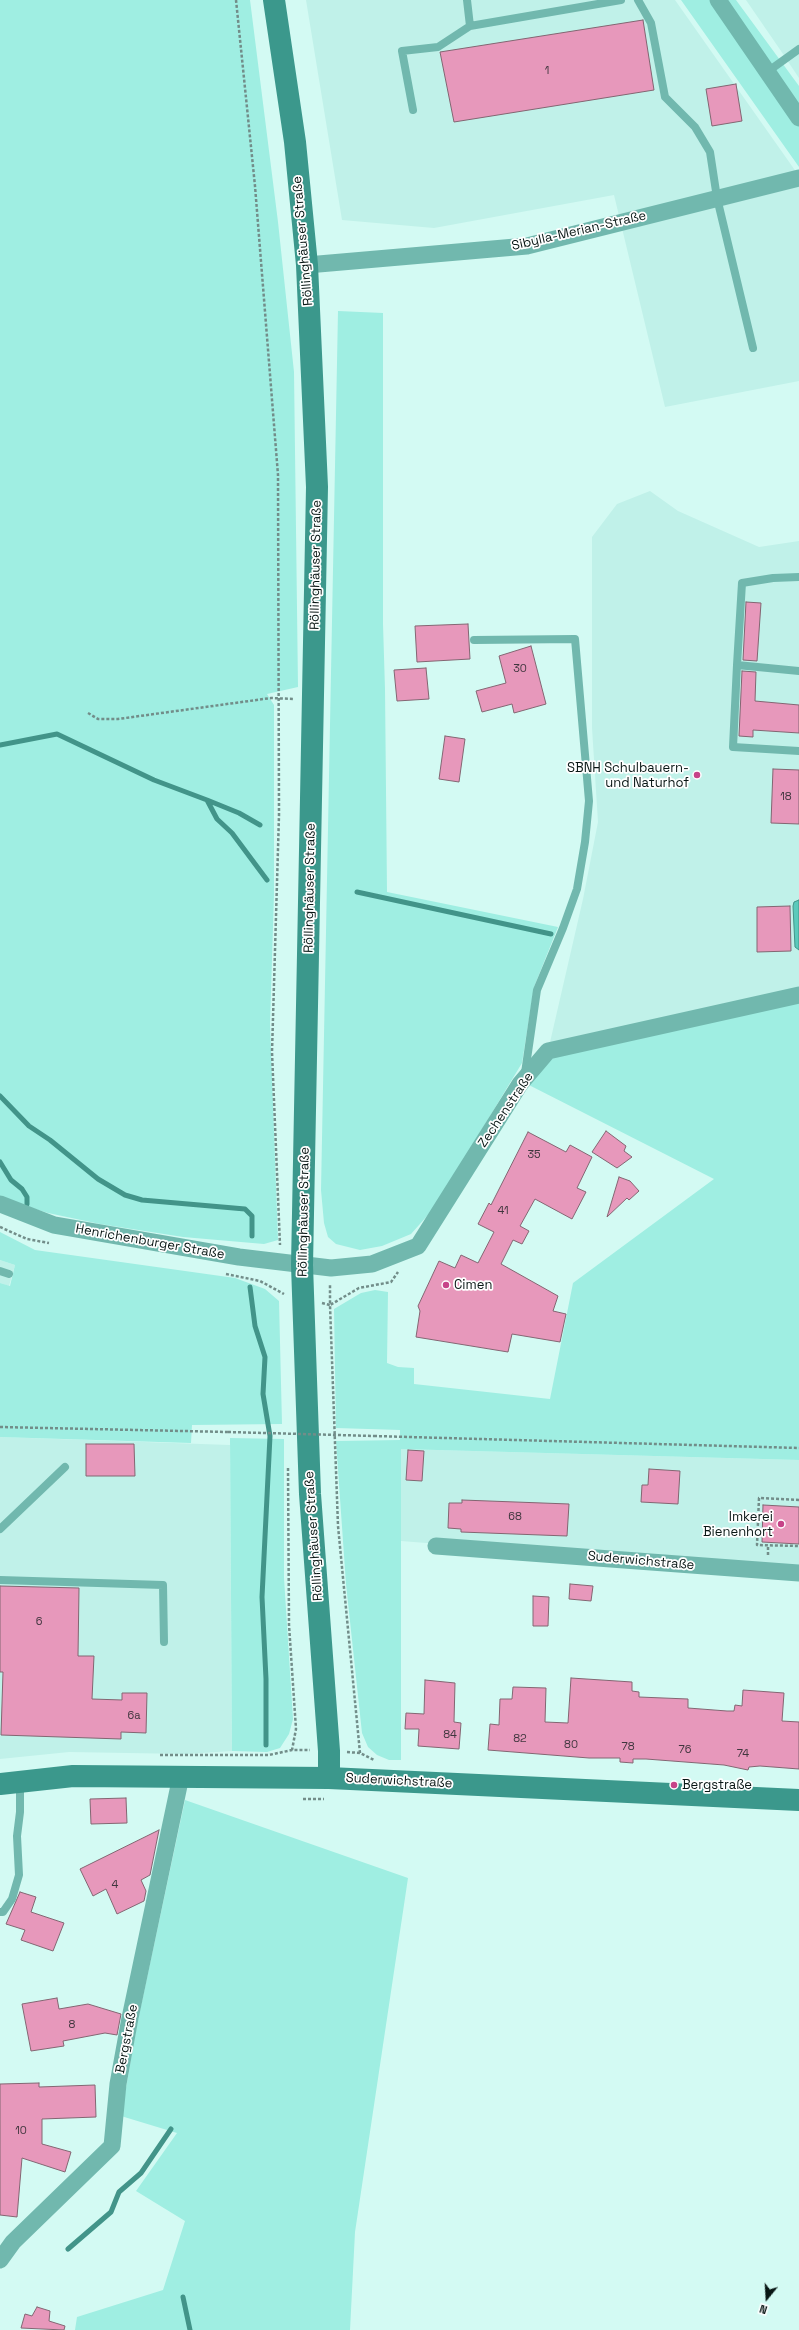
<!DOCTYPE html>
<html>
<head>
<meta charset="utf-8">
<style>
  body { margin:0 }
  #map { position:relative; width:799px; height:2330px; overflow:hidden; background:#d3faf3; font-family:"Space Grotesk",sans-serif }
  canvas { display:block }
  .north { position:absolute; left:747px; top:2278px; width:40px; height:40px; -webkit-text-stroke:3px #fff; paint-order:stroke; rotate:198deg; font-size:11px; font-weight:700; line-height:16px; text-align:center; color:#081614 }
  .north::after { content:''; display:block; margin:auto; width:14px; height:18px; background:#081614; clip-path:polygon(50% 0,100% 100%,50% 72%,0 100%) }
</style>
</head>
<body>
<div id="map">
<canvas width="799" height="2330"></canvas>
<div class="north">N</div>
</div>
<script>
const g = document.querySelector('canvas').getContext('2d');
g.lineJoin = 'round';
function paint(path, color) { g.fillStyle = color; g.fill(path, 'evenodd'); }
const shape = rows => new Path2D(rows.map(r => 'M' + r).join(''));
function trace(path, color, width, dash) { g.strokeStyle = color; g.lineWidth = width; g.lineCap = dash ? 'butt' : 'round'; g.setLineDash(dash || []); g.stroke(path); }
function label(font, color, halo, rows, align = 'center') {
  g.font = font + ' "Space Grotesk",sans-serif'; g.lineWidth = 3.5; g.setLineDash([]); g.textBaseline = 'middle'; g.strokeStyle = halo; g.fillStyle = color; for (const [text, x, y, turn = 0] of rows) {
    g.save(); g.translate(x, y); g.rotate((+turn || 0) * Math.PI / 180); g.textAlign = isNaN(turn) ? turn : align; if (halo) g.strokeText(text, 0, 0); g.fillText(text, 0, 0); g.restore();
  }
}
const built = shape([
  [306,0,675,0,799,176,799,381,665,407,614,195,434,228,342,220],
  [746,0,799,0,799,78,781,51],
  [650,491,678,511,759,547,799,541,799,995,548,1051,583,899,598,822,592,728,592,537,617,504],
  [0,1260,15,1265,9,1286,0,1283],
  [0,1437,230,1445,232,1751,186,1754,69,1752,0,1759],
  [401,1449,799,1460,799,1568,577,1555,401,1541]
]);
const green = shape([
  [0,0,250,0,278,222,294,372,298,687,267,694,274,705,274,894,270,1024,278,1240,264,1244,183,1237,100,1224,48,1213,0,1198],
  [681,0,736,0,799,86,799,167],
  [338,311,383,313,383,624,385,689,387,892,558,927,534,987,522,1063,435,1207,411,1234,382,1246,360,1250,336,1244,328,1237,324,1223,321,1190],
  [799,995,799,1460,401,1449,401,1760,389,1760,377,1755,368,1747,362,1733,346,1584,336,1441,400,1440,400,1430,336,1428,334,1309,361,1293,375,1290,388,1292,387,1363,398,1367,414,1368,414,1384,550,1399,573,1283,714,1179,523,1082,548,1051],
  [0,1232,35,1250,235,1278,265,1289,279,1301,282,1424,192,1425,191,1443,0,1437,0,1283,10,1286,15,1265,0,1260],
  [230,1438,284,1439,284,1578,293,1719,289,1734,280,1748,267,1752,232,1751],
  [185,1800,408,1878,355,2232,350,2330,75,2330,77,2317,163,2290,185,2221,136,2191,177,2133,121,2116,138,2020]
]);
const water = shape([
  [799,900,799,950,795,947,793,906,794,902,799,900]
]);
const stream = shape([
  [0,745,57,734,154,780,207,800,217,819,232,833,267,880],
  [207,800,239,813,260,825],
  [357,892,551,934],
  [0,1096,29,1126,50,1140,98,1179,125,1195,142,1200,245,1209,252,1216,252,1236],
  [0,1162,11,1180,22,1189,27,1197,27,1204],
  [250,1287,255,1326,265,1357,263,1394,270,1436,262,1597,266,1679,266,1745],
  [68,2249,111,2212,119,2192,141,2173,171,2129],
  [183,2297,190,2330]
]);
const building = shape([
  [643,20,654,90,454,122,440,52,643,20],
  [736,84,742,121,712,126,706,89,736,84],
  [746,602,761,603,757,661,743,660,746,602],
  [468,624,470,659,417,662,415,626,468,624],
  [531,646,546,704,514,713,512,704,482,712,476,691,506,683,499,656,531,646],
  [426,668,429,699,397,701,394,670,426,668],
  [742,671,756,672,755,701,799,705,799,733,753,730,753,737,739,736,742,671],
  [445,736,465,739,459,782,439,779,445,736],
  [773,769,799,770,799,824,771,823,773,769],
  [790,906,791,951,757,952,757,907,790,906],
  [606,1131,626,1146,624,1151,632,1157,617,1168,592,1152,606,1131],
  [528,1132,566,1152,570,1145,592,1157,577,1188,586,1192,572,1219,535,1199,520,1226,529,1231,522,1244,513,1240,501,1264,558,1296,553,1311,566,1314,560,1342,512,1334,508,1352,416,1337,420,1311,418,1306,439,1261,455,1268,461,1255,478,1263,494,1232,478,1224,489,1203,491,1205,528,1132],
  [619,1177,630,1181,639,1191,629,1200,627,1198,607,1217,619,1177],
  [86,1444,134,1444,135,1476,86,1476,86,1444],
  [408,1450,424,1451,422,1481,406,1480,408,1450],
  [649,1469,680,1471,678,1504,641,1502,642,1485,648,1485,649,1469],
  [462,1500,569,1504,567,1536,461,1532,461,1529,448,1528,449,1503,462,1503,462,1500],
  [763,1505,799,1507,799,1544,762,1542,763,1505],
  [570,1584,593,1586,591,1601,569,1599,570,1584],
  [0,1586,79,1588,78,1656,94,1656,92,1699,122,1700,122,1693,147,1693,146,1733,121,1732,121,1739,1,1735,3,1672,0,1672,0,1586],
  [533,1596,549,1597,548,1626,533,1626,533,1596],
  [571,1678,632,1682,632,1691,639,1692,639,1697,688,1699,688,1708,727,1711,734,1711,735,1705,742,1706,743,1690,784,1693,782,1721,799,1722,799,1769,760,1766,749,1767,748,1770,724,1765,646,1759,633,1759,633,1763,620,1762,620,1758,589,1758,488,1750,490,1724,499,1725,500,1699,512,1699,513,1687,546,1688,545,1722,568,1723,571,1678],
  [425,1680,455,1683,454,1722,461,1723,459,1749,418,1746,419,1729,405,1729,406,1713,424,1714,425,1680],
  [126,1798,127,1823,91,1824,90,1799,126,1798],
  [159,1830,150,1875,141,1880,146,1891,144,1901,117,1914,106,1889,93,1896,80,1869,159,1830],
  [20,1892,36,1897,31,1912,64,1923,53,1951,21,1940,25,1930,6,1924,20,1892],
  [57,1998,59,2009,88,2004,121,2014,117,2035,105,2033,63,2041,64,2046,31,2051,22,2004,57,1998],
  [39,2083,39,2087,95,2085,96,2117,42,2119,42,2144,71,2152,65,2172,22,2158,17,2217,0,2215,0,2084,39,2083],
  [37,2307,50,2311,49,2321,65,2326,64,2330,21,2328,25,2314,32,2316,37,2307]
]);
const path = shape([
  [236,0,255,186,278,475,279,815,272,1052,280,1245],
  [88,713,98,719,118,719,271,698,294,699],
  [0,1227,27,1239,49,1243],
  [226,1274,260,1281,284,1294],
  [322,1303,330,1305,330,1284],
  [0,1427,228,1432],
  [374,1436,799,1448],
  [288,1468,289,1625,296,1729,292,1750],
  [799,1500,759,1498,757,1545,799,1546],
  [768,1555,768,1545],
  [347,1752,360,1753,374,1760],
  [360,1753,338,1526,330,1305,359,1288,391,1282,398,1272],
  [160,1755,269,1755,292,1750,310,1750],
  [303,1799,324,1799]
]);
const lane = shape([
  [467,0,470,26,621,0],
  [638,0,651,23,665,97,695,127,710,152,717,198,753,348],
  [767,72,799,49],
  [413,110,402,51,438,47,470,26],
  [474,640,575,639,589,801,585,842,577,889,563,928,537,990,525,1073],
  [737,665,742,583,773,578,799,577],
  [799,671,737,665,733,747,799,751],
  [0,1271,9,1274],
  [0,1529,65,1467],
  [0,1580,163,1585,164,1642],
  [0,1912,3,1912,12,1899,19,1875,17,1836,20,1812,20,1782]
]);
const street = shape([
  [718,0,799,118],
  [307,265,527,246,799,178],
  [0,1204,54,1225,239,1257,331,1268,372,1264,418,1246,520,1084,548,1051,799,995],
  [436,1546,799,1573],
  [0,2260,13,2242,112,2146,118,2084,130,2018,181,1776]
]);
const secondary = shape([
  [274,0,295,142,307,265,317,487,302,1265,310,1494,329,1751,329,1778],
  [0,1784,73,1776,329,1778,799,1800]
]);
const pathBridge = shape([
  [228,1432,374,1436]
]);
const markers = [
  [697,775,4,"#c74388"],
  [446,1285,4,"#c74388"],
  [781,1524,4,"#c74388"],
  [674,1785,4,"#c74388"]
];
const numberNames = [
  ["1",547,71],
  ["30",520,669],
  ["18",786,797],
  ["35",534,1155],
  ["41",503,1211],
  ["68",515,1517],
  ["6",39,1622],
  ["6a",134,1716],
  ["84",450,1735],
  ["82",520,1739],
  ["80",571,1745],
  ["78",628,1747],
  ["76",685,1750],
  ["74",743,1754],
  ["4",115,1885],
  ["8",72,2025],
  ["10",21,2131]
];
const streetNames = [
  ["Sibylla-Merian-Straße",579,231,-13],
  ["Röllinghäuser Straße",303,241,-95],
  ["Röllinghäuser Straße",316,565,-89],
  ["Röllinghäuser Straße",310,888,-89],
  ["Zechenstraße",506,1110,-56],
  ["Röllinghäuser Straße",304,1212,-89],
  ["Henrichenburger Straße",150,1242,10],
  ["Röllinghäuser Straße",314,1536,-94],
  ["Suderwichstraße",641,1561,5],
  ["Suderwichstraße",399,1781,3],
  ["Bergstraße",127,2039,-79]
];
const poiNames = [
  ["SBNH Schulbauern-",689,768],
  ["und Naturhof",689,783],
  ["Cimen",454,1285,"left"],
  ["Imkerei",773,1517],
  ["Bienenhort",773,1532],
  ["Bergstraße",682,1785,"left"]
];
paint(built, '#c0f1e9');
paint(green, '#9feee2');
paint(water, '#5bcabb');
trace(water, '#429489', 1);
trace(stream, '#429489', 5);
paint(building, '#e798bb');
trace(building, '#836672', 1);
trace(path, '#728d89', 2.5, [3, 2]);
trace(lane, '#71b8ae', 8);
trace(street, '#71b8ae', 17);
trace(secondary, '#3b988c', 22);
trace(pathBridge, '#728d89', 2.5, [3, 2]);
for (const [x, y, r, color] of markers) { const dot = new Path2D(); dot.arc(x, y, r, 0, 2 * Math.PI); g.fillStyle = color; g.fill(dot); trace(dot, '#fff', 1.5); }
label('11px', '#40363e', null, numberNames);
label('13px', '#081614', '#fff', streetNames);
label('13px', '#081614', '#fff', poiNames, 'right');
</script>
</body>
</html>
